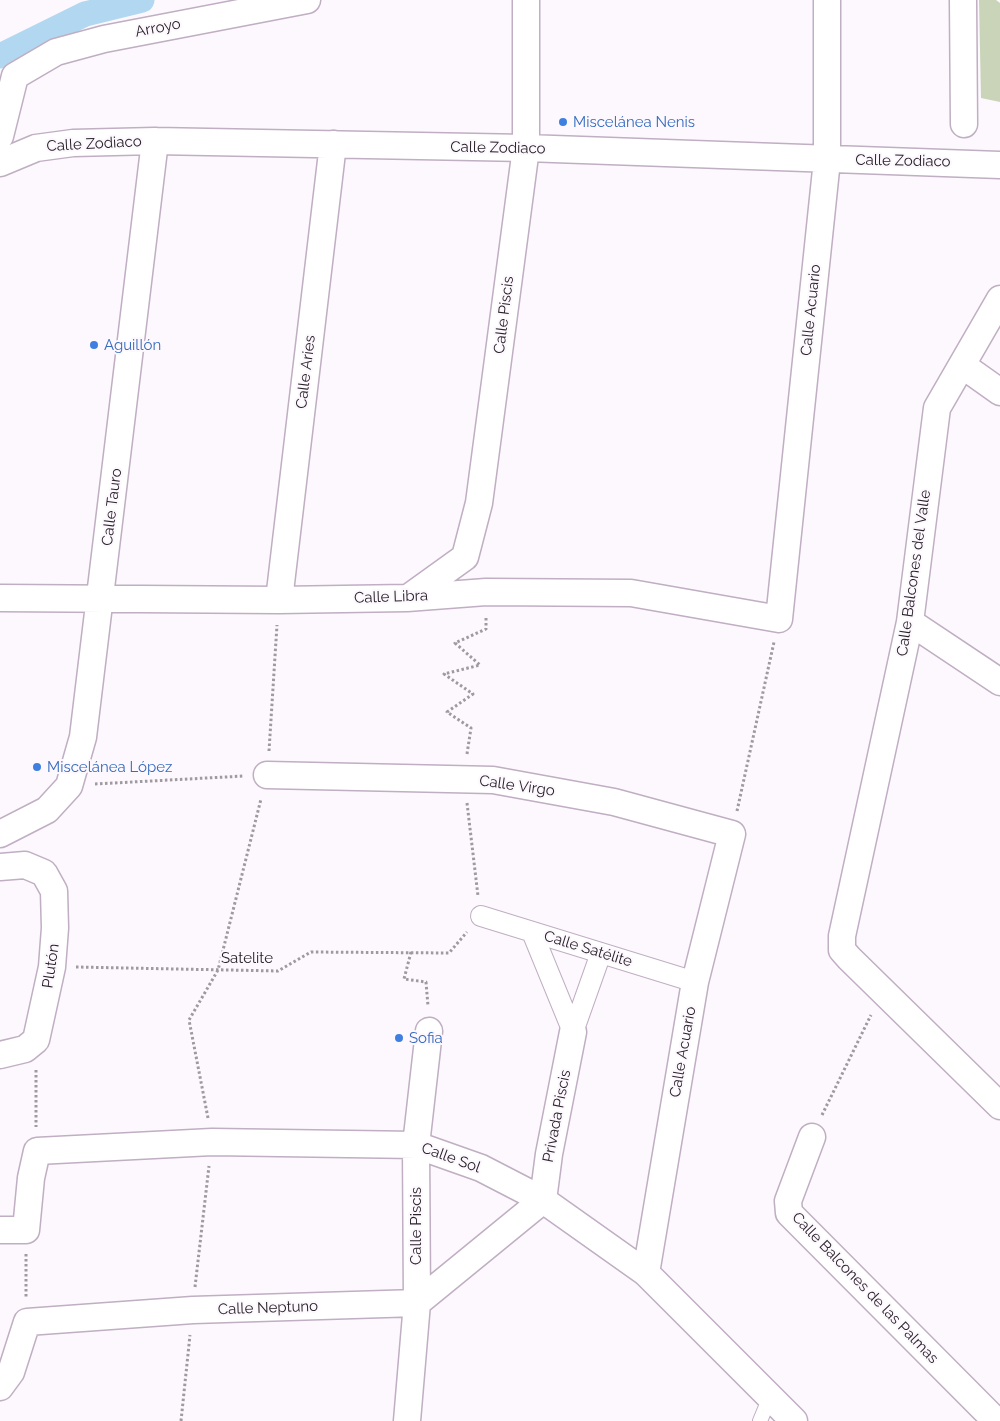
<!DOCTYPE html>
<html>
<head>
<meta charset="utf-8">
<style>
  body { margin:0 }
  canvas { display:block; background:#fcf8fd }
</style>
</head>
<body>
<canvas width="1000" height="1421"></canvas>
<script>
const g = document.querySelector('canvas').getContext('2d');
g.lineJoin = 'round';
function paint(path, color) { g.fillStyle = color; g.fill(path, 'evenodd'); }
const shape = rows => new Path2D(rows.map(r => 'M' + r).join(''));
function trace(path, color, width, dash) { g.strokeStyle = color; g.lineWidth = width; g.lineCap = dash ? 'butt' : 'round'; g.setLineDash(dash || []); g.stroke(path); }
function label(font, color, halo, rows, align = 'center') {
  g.font = font + ' Raleway,sans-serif'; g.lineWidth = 4; g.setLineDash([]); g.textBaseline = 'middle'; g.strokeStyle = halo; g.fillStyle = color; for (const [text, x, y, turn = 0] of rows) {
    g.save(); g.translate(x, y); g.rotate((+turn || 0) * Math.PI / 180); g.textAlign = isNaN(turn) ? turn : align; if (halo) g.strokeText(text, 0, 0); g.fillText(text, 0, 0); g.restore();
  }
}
const green = shape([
  [979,0,996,0,1000,3,1000,102,981,98]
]);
const canal = shape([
  [0,56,85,14,142,0]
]);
const path = shape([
  [269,751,277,625],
  [467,754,471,728,447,712,473,694,444,674,480,665,455,643,486,629,486,616],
  [95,784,244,776],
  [467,803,478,896],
  [737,811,774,642],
  [411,952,404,979,426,982,428,1006],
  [76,967,278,971,311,952,449,953,467,932],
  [36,1070,36,1127],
  [822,1115,871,1015],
  [208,1118,189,1020,218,970,261,799],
  [26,1254,26,1297],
  [195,1287,209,1166],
  [181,1421,190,1335]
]);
const service = shape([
  [760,1421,770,1397]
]);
const pedestrian = shape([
  [481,916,695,982],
  [532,932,573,1032],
  [573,1032,601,953]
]);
const minor = shape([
  [963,0,964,124],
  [0,136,15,76,56,52,104,39,307,0],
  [0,163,36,148,73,143,155,141,526,148,1000,165],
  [1000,299,937,408,910,622,842,936,842,950,849,958,1000,1106],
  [962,365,1000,392],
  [0,598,279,600,407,598,486,592,631,593,779,619,827,160,827,0],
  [408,598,465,557,479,503,526,148,526,0],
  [279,600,333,144],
  [910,622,1000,682],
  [267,775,493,780,614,802,732,834,695,982,646,1273],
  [0,834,47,810,69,786,83,737,155,141],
  [0,867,25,865,44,873,54,891,55,928,52,967,36,1040,25,1049,0,1055],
  [812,1137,788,1201,789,1213,996,1421],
  [0,1230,26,1230,31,1178,37,1151,212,1142,416,1145,481,1168,543,1200,646,1273,794,1421],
  [0,1387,11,1372,27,1322,193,1310,417,1303,543,1200,549,1154,573,1032],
  [407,1421,417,1303,416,1145,429,1031]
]);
const markers = [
  [563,122,5,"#3f7fe0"],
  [94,345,5,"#3f7fe0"],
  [37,767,5,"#3f7fe0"],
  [399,1038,5,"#3f7fe0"]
];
const streetNames = [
  ["Arroyo",158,28,-11],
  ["Calle Zodiaco",94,144,-3],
  ["Calle Zodiaco",498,148,1],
  ["Calle Zodiaco",903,161,1],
  ["Calle Acuario",811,310,-84],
  ["Calle Piscis",504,315,-83],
  ["Calle Aries",306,372,-83],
  ["Calle Tauro",112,507,-83],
  ["Calle Balcones del Valle",914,573,-82],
  ["Calle Libra",391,597,-2],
  ["Calle Virgo",517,786,8],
  ["Calle Satélite",588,949,17],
  ["Satelite",247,958],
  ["Plutón",51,966,-82],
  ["Calle Acuario",683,1052,-80],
  ["Privada Piscis",557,1116,-79],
  ["Calle Sol",451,1158,20],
  ["Calle Piscis",416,1226,-90],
  ["Calle Balcones de las Palmas",865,1288,46],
  ["Calle Neptuno",268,1308,-2]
];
const shopNames = [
  ["Miscelánea Nenis",573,122],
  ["Aguillón",104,345],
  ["Miscelánea López",47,767],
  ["Sofia",409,1038]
];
paint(green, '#c9d4b9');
trace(canal, '#b2d8f1', 25);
trace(service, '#c0aec3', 16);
trace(pedestrian, '#c0aec3', 22);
trace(minor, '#c0aec3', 29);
trace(path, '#9f99a0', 3, [2.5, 2.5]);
trace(service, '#fff', 14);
trace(pedestrian, '#fff', 20);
trace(minor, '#fff', 26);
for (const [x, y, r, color] of markers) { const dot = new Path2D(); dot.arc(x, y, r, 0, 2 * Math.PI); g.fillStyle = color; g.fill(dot); trace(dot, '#fcf8fd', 2); }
label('15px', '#29222a', '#fcf8fd', streetNames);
label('15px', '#366cbe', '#fcf8fd', shopNames, 'left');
</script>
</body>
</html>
